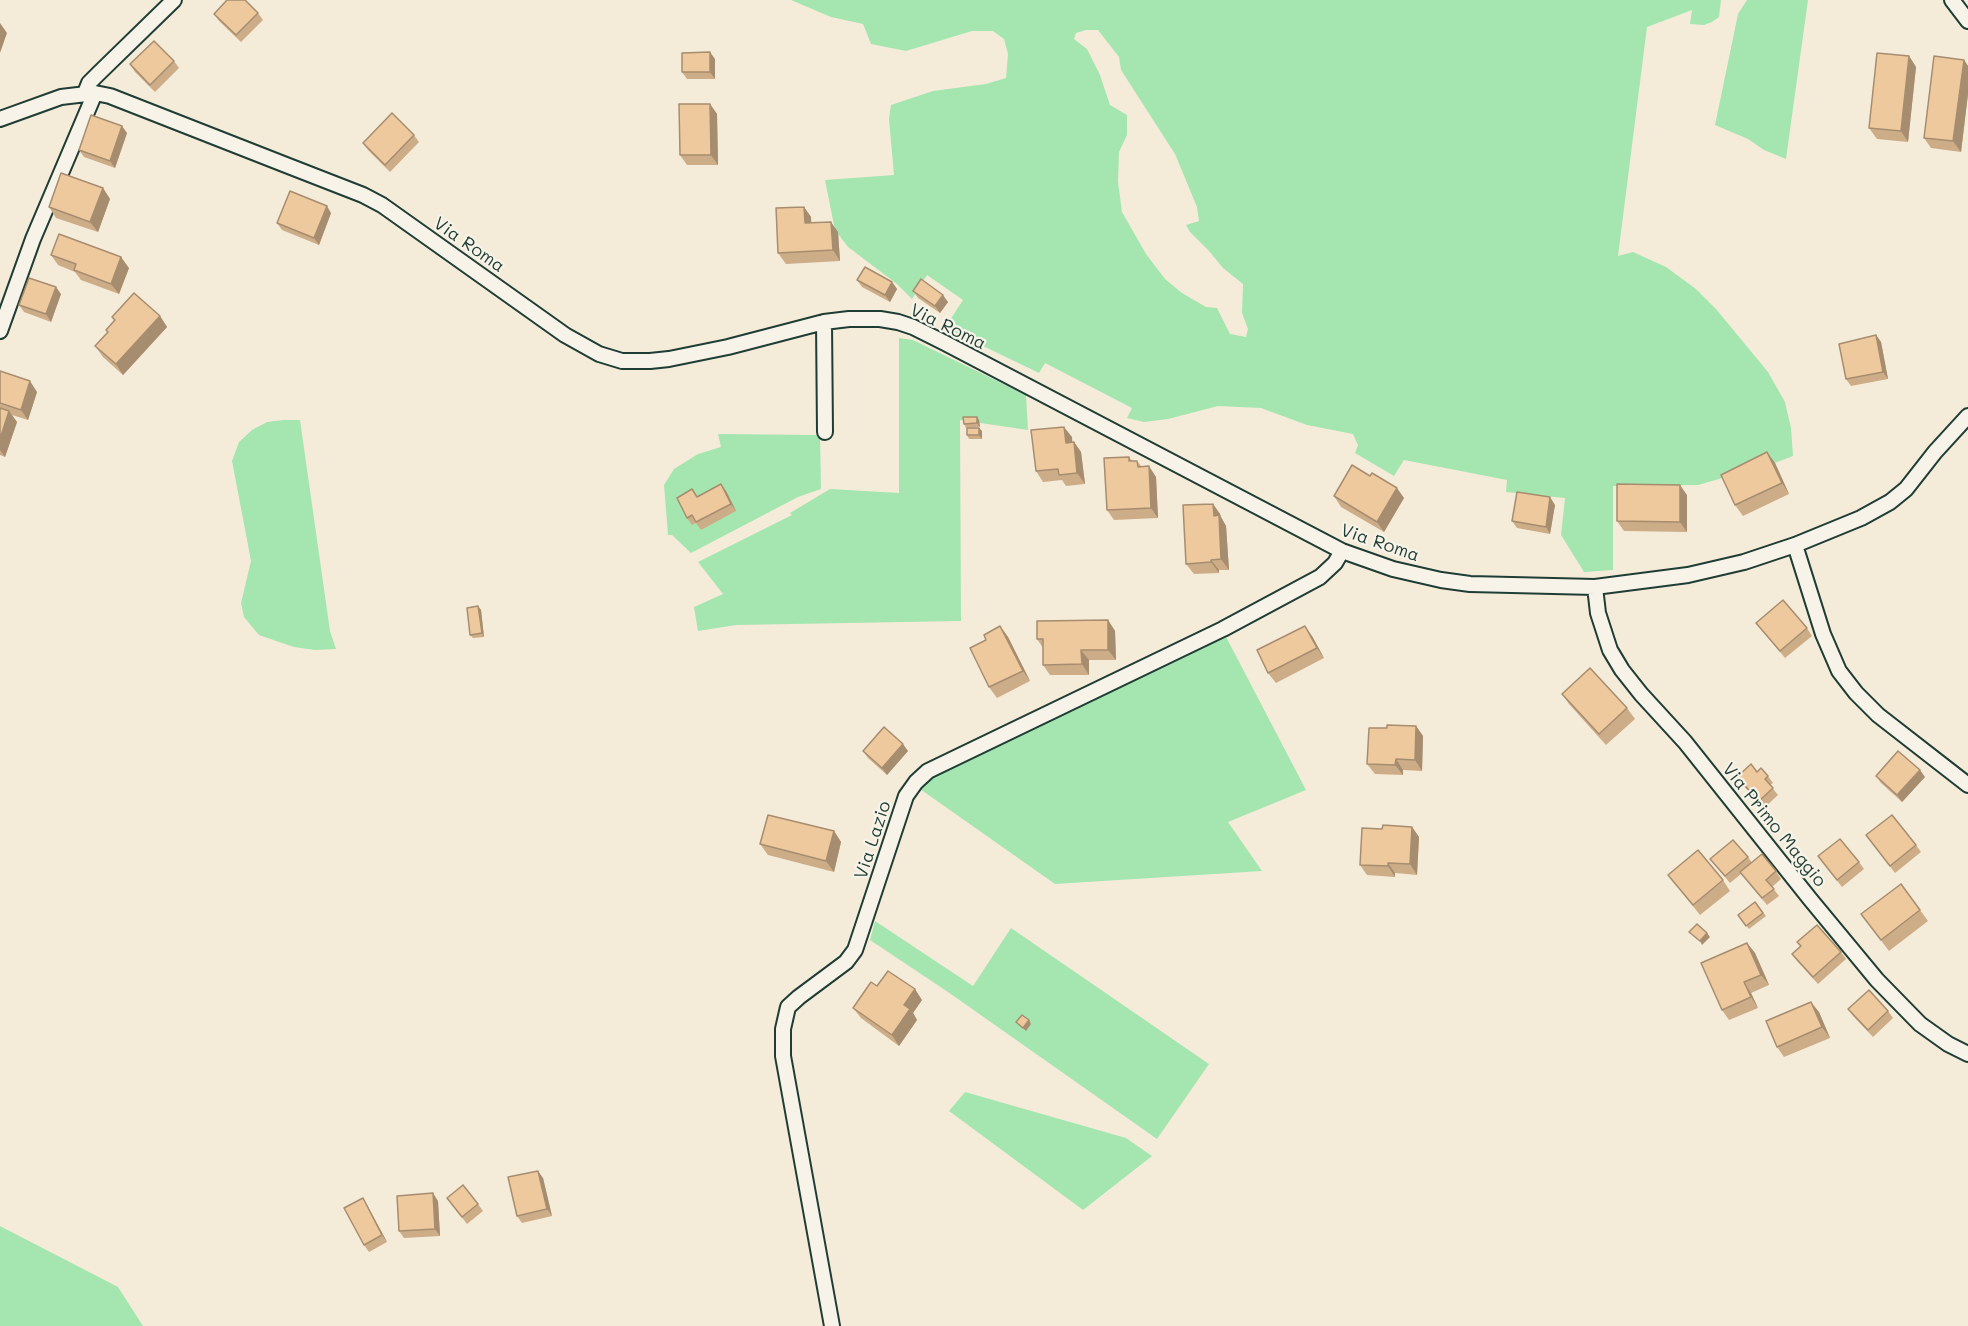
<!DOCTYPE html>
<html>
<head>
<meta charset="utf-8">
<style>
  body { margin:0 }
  canvas { display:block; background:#f5ebd9 }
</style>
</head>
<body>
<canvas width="1968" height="1326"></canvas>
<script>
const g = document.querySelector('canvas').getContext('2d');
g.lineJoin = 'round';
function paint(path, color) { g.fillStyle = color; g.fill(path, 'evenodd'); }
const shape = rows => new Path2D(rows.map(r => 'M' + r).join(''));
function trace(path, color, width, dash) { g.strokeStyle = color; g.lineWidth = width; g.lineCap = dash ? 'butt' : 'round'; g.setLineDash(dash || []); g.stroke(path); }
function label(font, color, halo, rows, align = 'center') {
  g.font = font + ' Mali,sans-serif'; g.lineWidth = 4.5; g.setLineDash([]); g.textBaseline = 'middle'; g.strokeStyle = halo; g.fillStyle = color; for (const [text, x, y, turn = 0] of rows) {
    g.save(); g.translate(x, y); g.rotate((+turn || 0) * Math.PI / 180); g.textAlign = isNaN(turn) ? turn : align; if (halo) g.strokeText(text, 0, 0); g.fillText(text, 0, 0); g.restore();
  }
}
const green = shape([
  [791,0,1721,0,1719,17,1712,22,1704,25,1690,24,1692,10,1647,27,1618,256,1633,252,1666,267,1696,289,1716,309,1768,372,1785,402,1791,428,1793,456,1775,463,1698,485,1613,486,1613,570,1584,572,1561,535,1565,498,1506,492,1507,480,1404,460,1394,476,1355,453,1358,445,1353,434,1307,425,1261,408,1218,406,1168,419,1144,422,1127,418,1132,408,1045,363,1039,373,954,332,946,326,963,300,927,275,912,299,897,284,848,247,835,230,825,180,894,175,889,119,891,105,933,91,986,84,1006,78,1008,54,1004,39,993,31,972,31,906,51,871,44,863,24,831,17],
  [1086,30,1098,30,1119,57,1121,70,1175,154,1197,207,1199,221,1186,225,1190,232,1209,251,1223,268,1243,284,1242,313,1248,329,1246,337,1230,334,1217,308,1206,307,1182,293,1165,279,1146,254,1122,212,1118,182,1119,152,1127,135,1127,115,1110,105,1100,75,1087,49,1074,39,1076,33],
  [1747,0,1808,0,1786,159,1764,150,1748,139,1715,125,1738,14],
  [899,338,913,340,1026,395,1028,430,960,420,961,621,736,625,698,631,694,607,723,594,698,562,792,515,790,513,830,489,899,493],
  [283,420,300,420,330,631,336,649,315,650,294,647,279,642,259,635,244,617,241,603,251,561,232,461,239,442,252,430,267,422],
  [718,434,820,435,821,489,798,497,691,553,672,535,668,535,664,485,674,469,698,454,721,447],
  [1224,633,1306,790,1228,822,1262,871,1055,884,920,789,934,772],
  [875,921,973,986,1011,928,1209,1064,1157,1139,948,992,870,940],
  [965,1092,1126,1138,1152,1156,1083,1210,949,1111],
  [0,1226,118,1287,143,1326,0,1326]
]);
const street = shape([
  [1952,0,1968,21],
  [85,93,89,83,98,74,174,0],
  [0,119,61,97,95,93,110,96,286,165,363,195,382,205,565,335,599,354,622,361,650,361,669,359,728,347,824,322,849,319,880,319,898,322,913,327,945,343,1342,551,1393,569,1441,580,1470,584,1595,587,1688,575,1744,562,1795,545,1861,518,1890,502,1906,489,1935,452,1968,416],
  [824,322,825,432],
  [0,331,33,239,95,93],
  [1795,545,1823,634,1839,671,1856,693,1878,715,1968,785],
  [1595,587,1598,613,1610,650,1622,670,1641,694,1685,742,1810,899,1877,980,1920,1024,1948,1044,1968,1054],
  [832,1326,783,1056,783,1029,788,1007,799,997,846,962,855,950,906,796,916,782,928,771,1223,629,1320,577,1335,563,1342,551]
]);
const wall = shape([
  [258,13,263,20,241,42,219,21,214,14],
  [1909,56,1916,67,1908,142,1877,139,1869,128],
  [715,59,715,79,687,79,682,72],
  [1964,60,1968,66,1968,94,1961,152,1931,148,1924,138],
  [174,61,179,68,155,92,135,72,130,64],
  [710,104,717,114,718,165,687,165,680,155],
  [127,133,115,168,84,157,79,150],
  [414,135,419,142,390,172,368,150,363,143],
  [103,188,110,199,98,232,56,218,49,207],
  [804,207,811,217,811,223,838,232,840,261,786,264,778,253],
  [331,213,319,245,282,230,277,223],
  [51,255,129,268,119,294,81,280,75,272,58,265],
  [857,280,892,282,897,289,890,302,862,287],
  [913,291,948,302,940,313,918,298],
  [61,294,51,322,24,312,19,305],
  [160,316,167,327,123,375,103,357,95,346,108,333,106,330,114,320,112,317],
  [1876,335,1881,342,1888,379,1851,386,1846,379],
  [0,371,37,392,28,420,12,415,17,422,5,457,0,455],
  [979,420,980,427,966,428,964,424],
  [979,428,982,431,982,439,969,439,967,435],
  [1072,437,1072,442,1074,442,1081,452,1085,484,1066,486,1062,480,1043,482,1036,471],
  [1767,452,1775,463,1789,494,1743,516,1735,505],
  [1129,457,1132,461,1137,461,1142,467,1156,477,1158,518,1114,520,1107,510],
  [726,491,736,511,701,530,696,523,692,525,687,518,698,497],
  [1687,495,1687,532,1624,531,1617,521],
  [1334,496,1404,498,1384,532,1341,507],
  [1213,504,1220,514,1221,517,1226,526,1229,570,1219,570,1219,573,1194,574,1186,564],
  [1555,505,1550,534,1517,528,1512,521],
  [478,606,481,610,484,637,473,638,470,635],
  [1108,620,1115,631,1116,660,1089,660,1089,675,1050,675,1043,665,1043,648,1037,639],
  [1756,623,1807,628,1812,636,1785,658],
  [1000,626,1008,637,1030,681,997,698,989,687,986,640],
  [1312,636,1324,658,1276,683,1268,673],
  [1562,694,1627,708,1635,719,1606,745,1569,704],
  [1416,726,1423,736,1422,771,1403,770,1403,775,1375,774,1367,764,1387,728],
  [863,751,908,751,887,775,868,758],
  [1757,772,1768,776,1773,783,1770,785,1778,795,1764,808,1742,784,1737,777],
  [1876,776,1925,777,1902,802,1881,783],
  [1412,827,1419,837,1417,875,1395,873,1395,877,1367,875,1360,865,1382,829],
  [834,831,841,842,834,872,768,855,760,844],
  [1866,835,1916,845,1921,852,1895,873],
  [1818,856,1859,862,1864,869,1842,887],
  [1748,857,1752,863,1776,871,1781,879,1772,887,1779,896,1767,905,1741,874,1730,883,1710,859],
  [1668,875,1723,880,1730,891,1700,915],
  [1755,902,1766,916,1749,929,1738,915],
  [1920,910,1928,921,1889,951,1861,914],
  [1747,943,1755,953,1769,985,1751,993,1758,1008,1729,1020,1722,1010],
  [1800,946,1841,952,1846,959,1818,984,1797,961,1792,954],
  [877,986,922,1000,913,1013,917,1020,899,1046,861,1018,853,1008],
  [1848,1009,1888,1011,1893,1018,1873,1037,1853,1016],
  [1819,1012,1830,1038,1784,1057,1777,1047],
  [543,1178,552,1216,522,1223,517,1216],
  [363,1198,367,1205,387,1242,369,1252,364,1245],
  [447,1198,478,1204,483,1211,467,1224],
  [438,1201,440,1236,404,1238,399,1231]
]);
const shadedWall = shape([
  [0,23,7,33,0,53],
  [710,52,715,59,715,79,710,72],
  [1909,56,1916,67,1908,142,1901,131],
  [1964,60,1968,66,1968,94,1961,152,1953,141],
  [710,104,717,114,718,165,711,155],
  [122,126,127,133,115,168,110,161],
  [103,188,110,199,98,232,90,222],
  [327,206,331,213,319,245,314,238],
  [804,207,811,217,812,234,805,223],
  [831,222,838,232,840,261,833,250],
  [121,257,129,268,119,294,111,284],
  [892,282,897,289,890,302,885,295],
  [56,287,61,294,51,322,46,314],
  [943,295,948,302,940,313,935,306],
  [160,316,167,327,123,375,116,364],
  [1876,335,1881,342,1888,379,1883,372],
  [30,381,37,392,28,420,21,410],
  [9,411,17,422,5,457,0,450,0,439],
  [977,417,979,420,980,427,977,423],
  [1064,427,1072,437,1073,453,1066,443],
  [979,428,982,431,982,439,979,435],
  [1074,442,1081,452,1085,484,1077,473],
  [1767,452,1775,463,1789,494,1782,483],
  [1149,466,1156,477,1158,518,1151,508],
  [721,484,726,491,736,511,731,504],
  [1680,485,1687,495,1687,532,1680,522],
  [1397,488,1404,498,1384,532,1377,522],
  [1550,497,1555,505,1550,534,1546,527],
  [1213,504,1220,514,1221,517,1226,526,1229,570,1221,559,1214,516],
  [1211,560,1219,570,1219,573,1211,562],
  [478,606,481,610,484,637,482,633],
  [1108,620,1115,631,1116,660,1108,650],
  [1000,626,1008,637,1030,681,1023,671],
  [1305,626,1312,636,1324,658,1317,648],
  [1081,650,1089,660,1089,675,1082,664],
  [1416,726,1423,736,1422,771,1415,760],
  [903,744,908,751,887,775,882,768],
  [1396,759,1403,770,1403,775,1395,765],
  [1920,770,1925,777,1902,802,1897,795],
  [1412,827,1419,837,1417,875,1410,864],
  [834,831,841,842,834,872,826,861],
  [1388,863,1395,873,1395,877,1388,866],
  [1707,933,1710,937,1702,945,1700,941],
  [1747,943,1755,953,1769,985,1761,975],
  [1744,982,1751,993,1758,1008,1751,997],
  [915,989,922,1000,913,1013,917,1020,899,1046,892,1035,904,1005],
  [1811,1002,1819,1012,1830,1038,1822,1027],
  [1029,1020,1031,1024,1026,1031,1023,1028],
  [538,1171,543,1178,552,1216,547,1209],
  [433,1193,438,1201,440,1236,435,1229],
  [363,1198,367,1205,387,1242,382,1235]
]);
const building = shape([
  [227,0,245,0,258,13,236,35,214,14,227,0],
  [154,41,174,61,150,85,130,64,154,41],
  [710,52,710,72,682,72,682,53,710,52],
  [1877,53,1909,56,1901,131,1869,128,1877,53],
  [1934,56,1964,60,1953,141,1924,138,1934,56],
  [679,104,710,104,711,155,680,155,679,104],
  [392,113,414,135,385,165,363,143,392,113],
  [91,115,122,126,110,161,79,150,91,115],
  [61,173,103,188,90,222,49,207,61,173],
  [290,191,327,206,314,238,277,223,290,191],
  [804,207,805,223,831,222,833,250,778,253,776,208,804,207],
  [59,234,121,257,111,284,74,270,76,264,51,255,59,234],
  [865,267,892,282,885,295,857,280,865,267],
  [29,278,56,287,46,314,19,305,29,278],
  [921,279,943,295,935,306,913,291,921,279],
  [134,293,160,316,116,364,95,346,108,332,106,330,115,320,112,317,134,293],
  [1876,335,1883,372,1846,379,1839,344,1876,335],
  [0,371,30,381,21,410,0,403,0,371],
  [0,408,9,411,0,439,0,408],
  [963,417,977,417,977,423,964,424,963,417],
  [1064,427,1066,443,1074,442,1077,473,1059,475,1058,469,1036,471,1031,430,1064,427],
  [967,428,979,428,979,435,967,435,967,428],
  [1767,452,1782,483,1735,505,1721,475,1767,452],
  [1129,457,1129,461,1137,461,1138,467,1149,466,1151,508,1107,510,1104,458,1129,457],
  [1352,465,1370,476,1372,473,1397,488,1377,522,1334,496,1352,465],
  [721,484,731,504,696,522,692,515,687,518,677,498,692,489,697,497,721,484],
  [1617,484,1680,485,1680,522,1617,521,1617,484],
  [1517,492,1550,497,1546,527,1512,521,1517,492],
  [1213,504,1214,516,1219,515,1221,559,1211,560,1211,562,1186,564,1183,505,1213,504],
  [1783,600,1807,628,1780,651,1756,623,1783,600],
  [478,606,482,633,470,635,467,608,478,606],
  [1108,620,1108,650,1081,650,1082,664,1043,665,1043,639,1037,639,1037,621,1108,620],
  [1000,626,1023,671,989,687,970,648,986,640,984,635,1000,626],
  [1305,626,1317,648,1268,673,1257,650,1305,626],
  [1590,668,1627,708,1599,734,1562,694,1590,668],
  [1387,725,1416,726,1415,760,1396,759,1395,765,1367,764,1369,728,1387,728,1387,725],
  [884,727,903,744,882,768,863,751,884,727],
  [1898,751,1920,770,1897,795,1876,776,1898,751],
  [1751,764,1757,772,1761,768,1768,776,1765,779,1773,788,1759,801,1737,777,1751,764],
  [768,815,834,831,826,861,760,844,768,815],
  [1892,815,1916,845,1890,866,1866,835,1892,815],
  [1383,825,1412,827,1410,864,1388,863,1388,866,1360,865,1362,828,1382,829,1383,825],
  [1840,839,1859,862,1837,880,1818,856,1840,839],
  [1733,840,1748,857,1725,876,1710,859,1733,840],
  [1698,850,1723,880,1693,905,1668,875,1698,850],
  [1762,854,1776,871,1766,880,1774,889,1762,898,1740,872,1762,854],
  [1901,884,1920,910,1881,940,1861,914,1901,884],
  [1755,902,1763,913,1746,926,1738,915,1755,902],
  [1697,924,1707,933,1700,941,1689,932,1697,924],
  [1817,925,1841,952,1813,977,1792,954,1801,946,1797,942,1817,925],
  [1747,943,1761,975,1744,982,1751,997,1722,1010,1701,963,1747,943],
  [888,971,915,989,904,1005,910,1009,892,1035,853,1008,871,982,877,986,888,971],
  [1869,990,1888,1011,1868,1030,1848,1009,1869,990],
  [1811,1002,1822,1027,1777,1047,1766,1021,1811,1002],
  [1022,1015,1029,1020,1023,1028,1016,1022,1022,1015],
  [538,1171,547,1209,517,1216,508,1177,538,1171],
  [463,1185,478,1204,462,1217,447,1198,463,1185],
  [433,1193,435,1229,399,1231,397,1196,433,1193],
  [363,1198,382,1235,364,1245,344,1208,363,1198]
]);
const streetNames = [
  ["Via Roma",469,245,35],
  ["Via Roma",948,327,26],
  ["Via Roma",1380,543,19],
  ["Via Primo Maggio",1774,825,51],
  ["Via Lazio",873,840,-72]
];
paint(green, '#a5e6b0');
trace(street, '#1f3d34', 18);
trace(street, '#f7f3e8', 14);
paint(wall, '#cdad88');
paint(shadedWall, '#a78d6f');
paint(building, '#eec99e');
trace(building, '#a78d6f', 1.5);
label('18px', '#1f3d34', '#f7f3e8', streetNames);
</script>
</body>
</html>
